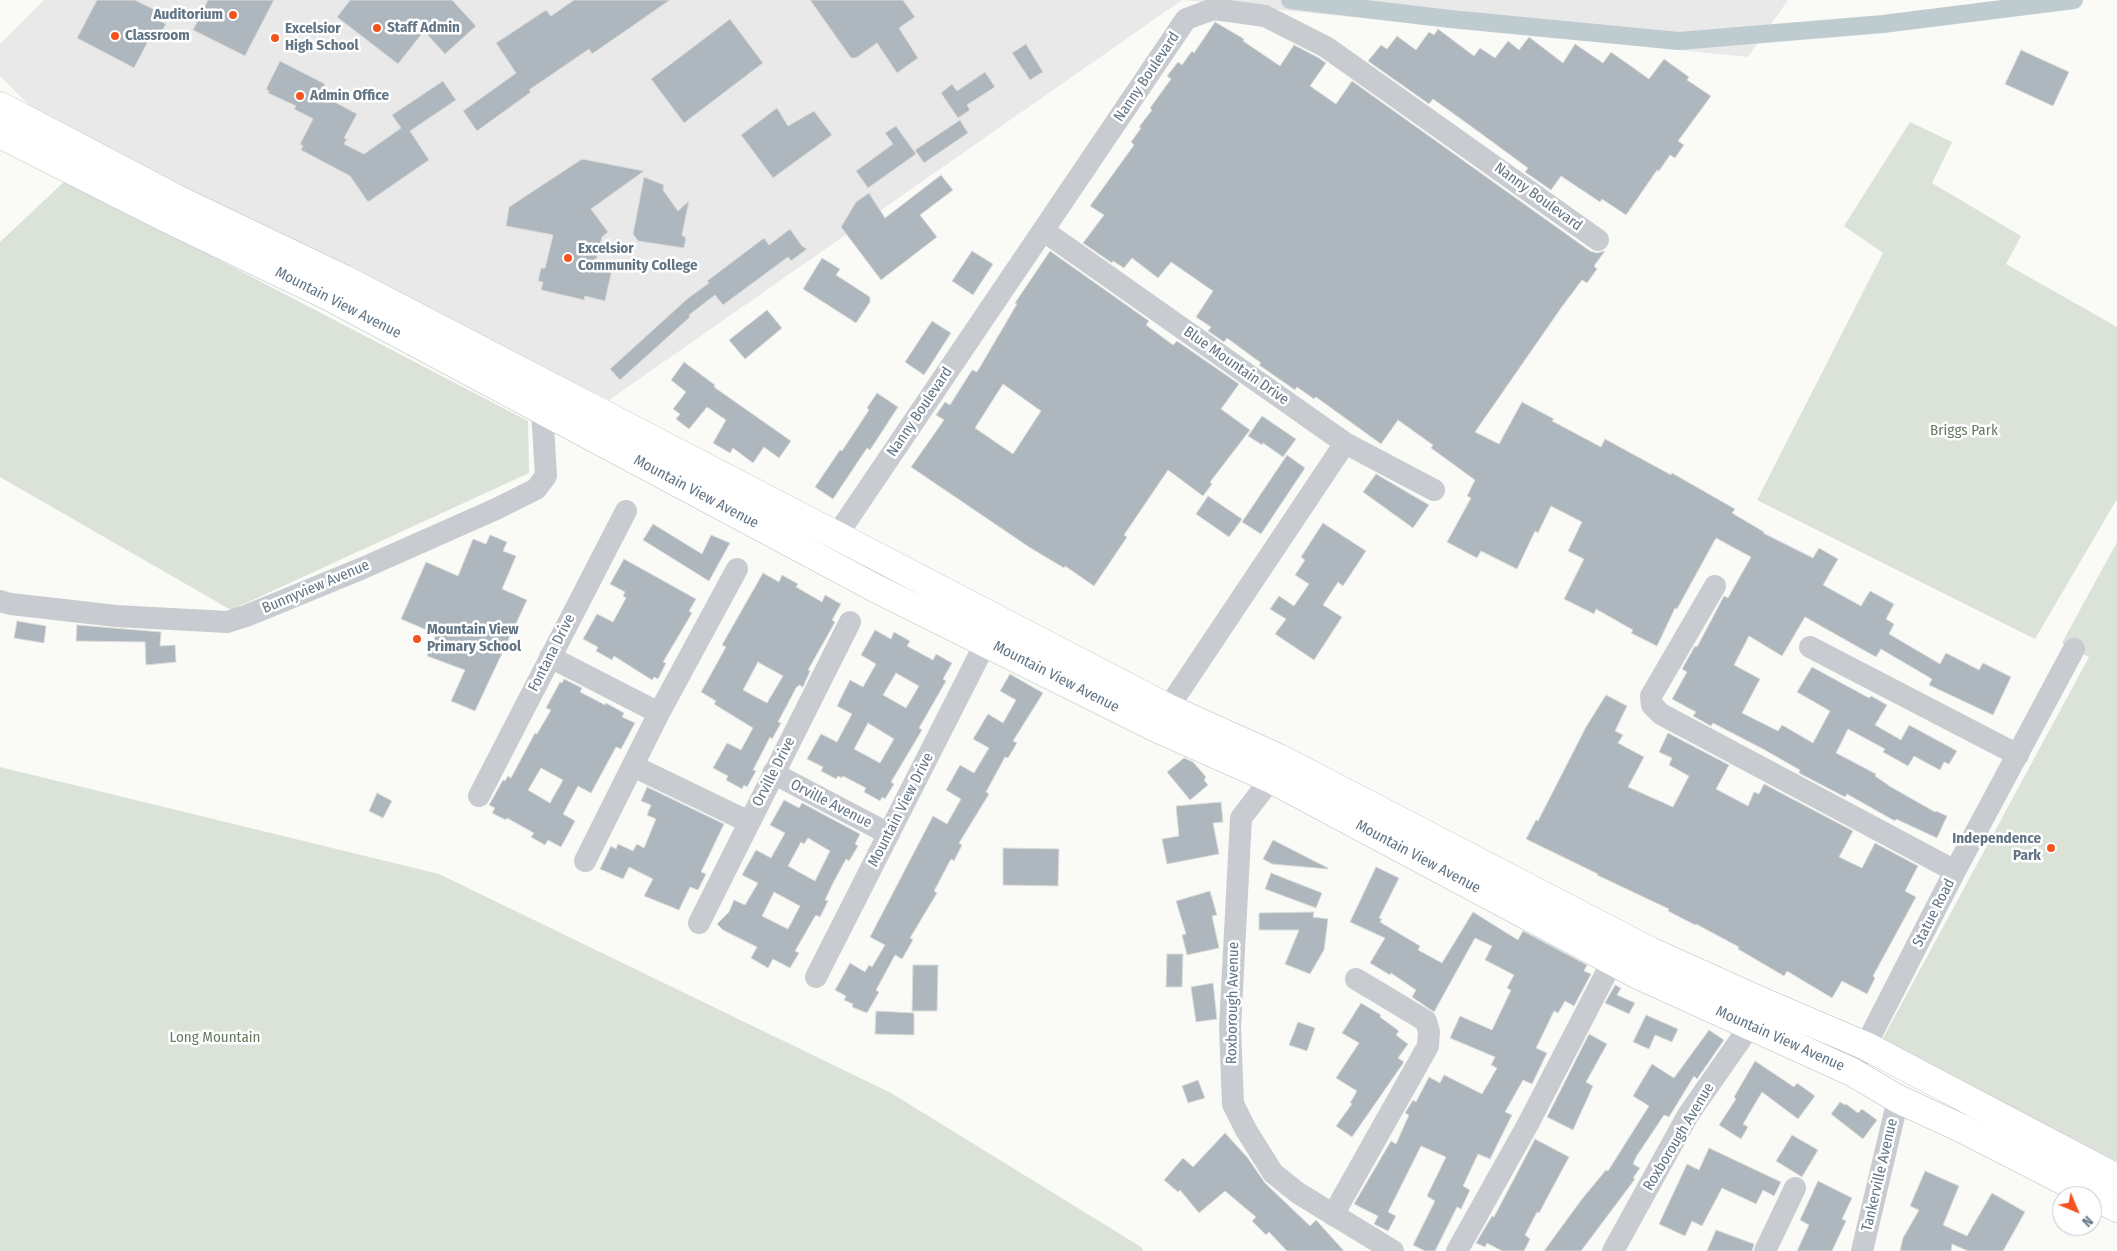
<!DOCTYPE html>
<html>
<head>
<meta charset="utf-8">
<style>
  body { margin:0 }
  #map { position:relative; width:2117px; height:1251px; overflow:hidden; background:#fafaf7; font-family:"Fira Sans Condensed",sans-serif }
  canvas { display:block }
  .north { position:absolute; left:2052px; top:1186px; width:50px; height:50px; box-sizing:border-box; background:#fff; border:1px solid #c0c8ce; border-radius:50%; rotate:135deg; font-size:14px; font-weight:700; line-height:20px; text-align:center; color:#627585 }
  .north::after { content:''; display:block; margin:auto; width:18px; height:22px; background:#f3531e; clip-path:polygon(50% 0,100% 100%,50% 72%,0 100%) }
</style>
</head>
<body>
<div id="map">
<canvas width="2117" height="1251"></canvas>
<div class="north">N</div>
</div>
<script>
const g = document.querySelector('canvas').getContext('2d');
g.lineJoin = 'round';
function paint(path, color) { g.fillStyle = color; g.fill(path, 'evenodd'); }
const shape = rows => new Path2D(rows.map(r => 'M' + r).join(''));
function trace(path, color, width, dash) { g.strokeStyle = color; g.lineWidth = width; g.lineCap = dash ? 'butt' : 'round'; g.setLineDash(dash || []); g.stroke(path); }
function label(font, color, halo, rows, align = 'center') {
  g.font = font + ' "Fira Sans Condensed",sans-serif'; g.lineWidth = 5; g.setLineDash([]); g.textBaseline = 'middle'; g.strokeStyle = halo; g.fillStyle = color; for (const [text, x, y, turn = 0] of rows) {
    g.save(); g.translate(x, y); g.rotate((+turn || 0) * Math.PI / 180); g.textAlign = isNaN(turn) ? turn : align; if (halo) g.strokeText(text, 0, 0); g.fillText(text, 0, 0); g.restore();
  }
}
const built = shape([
  [44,0,1182,0,609,400,39,115,0,76,0,44],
  [1182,0,1788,0,1748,57]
]);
const green = shape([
  [1910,122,1952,142,1932,183,2021,236,2006,264,2117,327,2117,499,2035,639,1757,500,1883,253,1844,226],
  [66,180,528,421,529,473,231,610,0,477,0,242],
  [2117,542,2117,1161,1882,1040,2089,657,2062,643],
  [0,767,439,874,891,1093,1141,1247,1143,1251,0,1251]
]);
const canal = shape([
  [1290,0,1450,19,1679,41,1883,24,2074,0]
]);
const building = shape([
  [97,0,135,0,161,13,157,19,166,24,159,37,152,34,134,68,77,38,97,0],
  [208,0,274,0,245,56,193,30,208,0],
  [350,0,452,0,476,26,445,54,424,31,398,64,337,17,350,0],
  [574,0,670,0,592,54,589,49,529,90,531,92,477,131,463,111,516,73,496,43,546,10,551,16,574,0],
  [810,0,903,0,915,17,899,28,918,58,897,73,877,43,856,58,851,58,810,0],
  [730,19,763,63,684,123,651,79,730,19],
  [1215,22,1244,39,1243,41,1280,66,1294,45,1319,58,1326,63,1310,86,1336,104,1352,81,1590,251,1597,253,1605,251,1594,266,1597,269,1587,283,1582,280,1561,308,1475,432,1499,444,1522,402,1554,419,1552,421,1601,447,1605,439,1671,475,1672,473,1735,509,1732,513,1764,532,1763,533,1813,558,1819,548,1838,559,1823,585,1861,606,1870,591,1894,604,1886,619,1894,624,1889,634,1940,664,1946,653,1979,670,1983,663,2011,677,1993,715,1929,685,1932,679,1881,649,1876,657,1805,617,1782,656,1749,636,1734,665,1760,679,1742,713,1778,731,1782,725,1813,743,1830,711,1797,692,1812,667,1869,698,1871,696,1887,705,1875,725,1901,740,1909,725,1957,751,1949,764,1944,762,1940,770,1914,756,1908,766,1883,752,1885,749,1848,729,1836,753,1876,774,1875,776,1891,787,1935,812,1936,811,1947,816,1937,838,1896,819,1895,821,1847,794,1845,797,1799,773,1800,770,1763,749,1713,723,1711,726,1693,716,1696,712,1672,699,1687,672,1682,669,1695,646,1697,647,1724,596,1728,598,1751,557,1716,538,1677,609,1675,608,1657,646,1631,633,1633,630,1596,609,1594,614,1564,599,1584,559,1568,551,1582,522,1551,506,1538,533,1535,531,1517,569,1481,551,1477,558,1447,542,1471,498,1467,496,1475,480,1431,448,1433,445,1398,420,1381,444,1316,397,1314,399,1297,387,1295,390,1259,365,1261,363,1227,338,1224,342,1208,331,1211,327,1196,317,1213,291,1171,262,1158,278,1132,258,1124,268,1113,261,1112,263,1083,243,1104,215,1090,206,1134,145,1131,142,1141,128,1139,127,1152,110,1150,108,1171,79,1167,76,1178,62,1182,65,1192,51,1194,53,1215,22],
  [1438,29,1474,56,1480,48,1495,58,1508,41,1519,50,1529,37,1563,63,1575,44,1603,63,1611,52,1649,79,1664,59,1689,77,1687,80,1711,96,1678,141,1684,145,1675,158,1670,155,1659,171,1657,170,1626,215,1602,199,1600,202,1561,176,1551,190,1525,172,1528,168,1468,124,1433,99,1429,104,1368,61,1381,45,1387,49,1397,36,1416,50,1429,32,1434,35,1438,29],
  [1026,44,1043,72,1030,80,1012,53,1026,44],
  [2021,50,2069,72,2053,106,2005,84,2021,50],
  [280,61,325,84,320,94,357,114,344,138,347,139,344,144,364,154,401,128,392,115,443,81,456,100,410,131,429,160,368,202,350,176,301,150,303,146,300,144,313,119,294,109,296,106,268,93,269,91,266,89,280,61],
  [985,72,995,87,967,105,970,110,958,118,941,93,952,84,957,91,985,72],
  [777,108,788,126,814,111,832,135,773,178,741,135,777,108],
  [960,120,968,133,924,163,915,150,960,120],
  [896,126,916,154,868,188,856,171,893,144,885,133,896,126],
  [582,159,644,171,591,209,608,232,602,237,596,261,613,265,605,301,585,296,584,300,541,290,543,282,538,281,541,268,545,268,553,235,506,226,509,207,582,159],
  [941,175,953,190,920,215,937,237,881,280,841,227,856,202,869,193,885,218,941,175],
  [644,177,664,185,663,190,678,211,689,201,682,235,686,238,684,248,638,241,633,234,644,177],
  [790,229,802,246,807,249,791,261,788,257,723,305,715,295,689,315,690,317,620,380,610,369,687,299,709,283,707,281,764,238,769,245,790,229],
  [972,251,993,264,973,295,952,281,972,251],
  [1050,251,1149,321,1146,325,1173,345,1177,341,1239,384,1221,409,1250,430,1210,482,1212,484,1203,496,1168,470,1124,535,1127,537,1094,586,1065,566,1064,568,1029,547,911,467,944,420,936,415,945,402,950,405,972,370,977,372,1017,304,1015,303,1050,251],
  [1003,384,1041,411,1013,454,975,428,1003,384],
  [822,258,840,269,836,275,870,297,870,302,856,323,803,289,822,258],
  [767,310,782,328,745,359,729,340,767,310],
  [932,321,951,333,924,375,905,362,932,321],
  [684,362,715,385,714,387,791,441,779,458,764,447,753,463,733,448,730,453,713,443,726,420,707,407,689,429,676,419,680,414,673,409,686,392,671,380,684,362],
  [877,393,898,407,870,450,867,448,833,499,815,487,840,450,842,451,869,410,867,408,877,393],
  [1262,416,1296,439,1283,457,1263,443,1262,445,1248,436,1262,416],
  [1287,455,1305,468,1261,534,1242,522,1287,455],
  [1376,474,1429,505,1413,528,1363,492,1376,474],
  [1208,496,1242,519,1229,537,1196,514,1208,496],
  [1323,523,1366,551,1343,586,1338,582,1323,605,1342,617,1314,660,1275,634,1286,619,1270,609,1279,596,1294,606,1309,584,1295,575,1305,560,1301,557,1323,523],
  [653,524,702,554,711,535,730,543,709,581,643,540,653,524],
  [490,535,507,542,503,551,516,556,502,589,527,600,475,711,451,701,465,670,427,656,436,634,401,619,426,562,458,576,473,539,486,544,490,535],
  [624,559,696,599,689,611,692,613,663,662,666,663,658,679,654,677,652,680,614,656,612,660,596,651,598,647,583,639,597,614,613,622,626,598,623,596,625,592,610,584,624,559],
  [763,573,779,582,782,575,798,584,796,587,822,602,825,595,841,604,832,620,835,622,808,670,810,671,803,687,799,685,796,688,778,722,781,723,772,739,770,737,753,770,756,771,747,787,744,785,742,789,726,780,728,776,713,768,727,743,741,750,753,728,714,704,716,701,701,692,726,647,722,645,763,573],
  [758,662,783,676,767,703,743,690,758,662],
  [17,621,46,626,44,643,14,638,17,621],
  [77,625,161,632,160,646,175,645,176,662,146,665,145,642,76,641,77,625],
  [875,630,891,639,894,632,910,641,907,646,933,660,936,654,952,663,943,679,946,681,919,728,922,730,891,782,894,784,885,799,882,797,880,801,864,792,866,788,843,776,842,778,838,776,836,779,821,771,823,767,807,759,821,734,837,742,845,727,852,714,837,706,850,680,863,687,876,664,861,655,875,630],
  [896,673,919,686,906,708,883,695,896,673],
  [868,723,894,739,880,763,854,749,868,723],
  [1010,674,1043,693,1013,741,1017,743,1008,758,1005,757,986,792,989,794,959,843,962,845,954,861,951,859,934,891,937,893,910,938,913,940,902,959,895,955,876,990,879,992,867,1013,852,1007,853,1004,844,1000,846,996,835,990,850,963,865,972,869,965,872,967,885,945,870,937,933,816,947,824,961,799,946,790,960,765,974,773,989,748,973,739,988,714,1003,723,1016,700,1000,691,1010,674],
  [564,679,582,688,580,692,605,705,606,703,624,713,622,717,635,723,621,749,616,747,591,793,578,786,563,814,575,821,561,847,548,840,545,845,531,837,534,833,507,818,506,820,492,813,495,808,489,805,503,780,505,781,508,776,511,778,535,733,537,734,551,710,546,708,560,682,562,683,564,679],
  [541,768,563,780,550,803,528,790,541,768],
  [1606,695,1627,706,1615,731,1623,735,1618,743,1644,757,1628,787,1673,807,1689,776,1669,765,1672,758,1659,752,1668,733,1729,765,1716,789,1748,806,1754,792,1759,794,1764,784,1853,831,1839,857,1862,868,1875,843,1918,866,1905,891,1916,897,1873,976,1875,978,1867,994,1842,981,1832,998,1787,971,1784,976,1738,949,1739,947,1696,924,1695,925,1668,911,1669,909,1597,875,1598,874,1526,839,1536,820,1538,821,1586,727,1606,695],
  [1184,758,1193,762,1206,777,1204,780,1208,785,1190,800,1167,772,1184,758],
  [647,787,724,824,701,872,706,874,698,890,690,887,679,910,644,896,653,879,629,867,623,879,600,869,611,846,616,849,618,844,633,851,637,844,644,848,656,819,647,815,651,805,641,801,647,787],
  [377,793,392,801,383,818,369,811,377,793],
  [784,800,799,808,802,803,860,834,855,844,858,846,849,861,846,859,833,883,825,900,828,901,820,917,816,915,814,918,795,951,799,953,790,968,773,959,768,968,751,958,757,947,723,930,717,924,729,912,734,900,745,905,758,883,742,875,756,850,771,858,785,833,770,825,784,800],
  [808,838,830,851,815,881,788,866,801,842,804,844,808,838],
  [774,892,800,906,788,929,762,916,774,892],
  [1221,802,1223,822,1213,823,1219,854,1167,864,1162,839,1179,836,1176,806,1221,802],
  [1273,840,1328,868,1328,869,1272,864,1263,859,1273,840],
  [1003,848,1059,849,1058,886,1003,885,1003,848],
  [1376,867,1399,878,1379,918,1382,919,1380,922,1420,946,1418,950,1442,963,1473,912,1518,940,1523,931,1587,965,1584,971,1591,974,1574,1006,1565,1001,1558,1013,1554,1011,1536,1048,1547,1053,1532,1084,1523,1080,1505,1112,1512,1115,1490,1159,1478,1154,1463,1186,1470,1190,1461,1209,1457,1207,1435,1251,1425,1251,1413,1245,1435,1201,1427,1196,1446,1157,1421,1146,1388,1212,1396,1216,1388,1231,1374,1224,1378,1216,1354,1204,1391,1141,1396,1144,1409,1115,1405,1113,1413,1100,1416,1102,1429,1077,1440,1083,1444,1075,1482,1094,1497,1068,1491,1065,1495,1057,1450,1038,1460,1016,1492,1030,1511,990,1507,988,1514,975,1485,960,1492,946,1475,938,1434,1012,1412,997,1416,990,1391,973,1390,975,1370,963,1385,938,1350,922,1376,867],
  [1271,873,1322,893,1316,908,1265,889,1271,873],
  [1210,891,1217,915,1212,916,1219,948,1187,955,1182,935,1186,934,1176,901,1210,891],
  [1314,912,1313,917,1328,919,1324,950,1310,974,1285,964,1299,930,1259,930,1259,913,1314,912],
  [1167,954,1183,954,1182,987,1166,987,1167,954],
  [913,965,938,965,937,1011,912,1011,913,965],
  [1213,983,1217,1019,1196,1022,1191,987,1213,983],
  [1615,985,1621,988,1617,995,1635,1003,1629,1014,1605,1003,1615,985],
  [1361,1003,1381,1015,1380,1017,1399,1031,1396,1035,1408,1044,1398,1058,1404,1062,1352,1137,1336,1126,1352,1104,1350,1103,1357,1091,1336,1078,1359,1043,1342,1033,1361,1003],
  [876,1011,914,1013,914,1035,875,1034,876,1011],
  [1646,1015,1678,1029,1672,1042,1655,1035,1649,1049,1633,1042,1646,1015],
  [1298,1022,1315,1028,1307,1051,1289,1045,1298,1022],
  [1709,1030,1724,1040,1697,1079,1694,1076,1669,1117,1664,1115,1636,1157,1633,1164,1640,1168,1633,1178,1635,1179,1581,1251,1544,1251,1582,1199,1606,1170,1608,1171,1649,1106,1633,1096,1652,1064,1674,1078,1709,1030],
  [1589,1034,1607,1044,1586,1082,1593,1086,1573,1130,1547,1117,1589,1034],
  [1755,1061,1794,1087,1797,1083,1815,1096,1798,1119,1762,1092,1743,1124,1748,1127,1741,1139,1719,1125,1736,1099,1734,1097,1755,1061],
  [1198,1080,1205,1098,1188,1103,1182,1086,1198,1080],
  [1840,1102,1845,1105,1846,1104,1858,1113,1862,1109,1877,1120,1863,1139,1831,1114,1840,1102],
  [1225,1133,1247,1157,1265,1183,1310,1226,1316,1220,1344,1251,1287,1251,1269,1232,1266,1235,1252,1221,1256,1217,1225,1191,1199,1213,1180,1190,1178,1192,1164,1180,1183,1158,1193,1167,1225,1133],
  [1792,1135,1818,1150,1802,1177,1776,1161,1792,1135],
  [1535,1139,1569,1157,1539,1213,1537,1212,1525,1235,1530,1239,1524,1251,1502,1251,1487,1243,1485,1247,1476,1243,1492,1216,1494,1217,1535,1139],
  [1709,1148,1781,1182,1774,1196,1763,1190,1756,1204,1722,1188,1702,1226,1692,1221,1685,1236,1659,1224,1687,1164,1699,1170,1709,1148],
  [1925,1171,1959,1186,1943,1225,1967,1236,1992,1193,2025,1212,2003,1251,1968,1251,1952,1244,1951,1251,1900,1251,1903,1238,1919,1210,1910,1206,1925,1171],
  [1818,1181,1852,1198,1842,1219,1846,1221,1832,1251,1797,1251,1809,1225,1800,1220,1818,1181],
  [1716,1230,1754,1244,1752,1251,1707,1251,1716,1230]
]);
const minor = shape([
  [1044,231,1345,443,1434,490],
  [837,535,1186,19,1214,9,1265,16,1326,47,1598,240],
  [1715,586,1651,696,1652,705,1661,714,1955,871],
  [0,601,11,604,116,616,227,622,246,616,363,568,496,509,536,489,546,476,542,410],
  [1810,647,2018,755],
  [550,657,659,713],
  [1168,708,1345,443],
  [633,766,749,822],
  [773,773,889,834],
  [1271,779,1241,818,1230,1027,1233,1104,1246,1130,1273,1173,1298,1193,1393,1251],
  [479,796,626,511],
  [585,861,659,713,737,569],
  [699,923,850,622],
  [816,977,986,642],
  [1852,1072,1955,871,2074,649],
  [1333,1215,1428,1046,1429,1032,1426,1021,1356,979],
  [1457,1251,1528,1124,1613,960],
  [1613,1251,1688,1115,1750,1026],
  [1765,1251,1795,1188],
  [1862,1251,1898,1099]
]);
const major = shape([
  [0,106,175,198,344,279,1168,708,1279,758,1650,951,1763,1002,1866,1046,2117,1178],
  [0,134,164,217,328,296,875,588,1156,728,1271,779,1638,975,1852,1072,1898,1099,1963,1129,2117,1208]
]);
const markers = [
  [233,15,5,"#f3531e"],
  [377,28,5,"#f3531e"],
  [115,36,5,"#f3531e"],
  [275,38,5,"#f3531e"],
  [300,96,5,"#f3531e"],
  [568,258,5,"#f3531e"],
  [417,639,5,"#f3531e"],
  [2051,848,5,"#f3531e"]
];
const poiNames = [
  ["Auditorium",223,15,"right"],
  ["Staff Admin",387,28],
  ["Excelsior",285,29],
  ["High School",285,46],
  ["Classroom",125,36],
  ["Admin Office",310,96],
  ["Excelsior",578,249],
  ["Community College",578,266],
  ["Mountain View",427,630],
  ["Primary School",427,647],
  ["Independence",2041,839,"right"],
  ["Park",2041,856,"right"]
];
const streetNames = [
  ["Nanny Boulevard",1147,77,-56],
  ["Nanny Boulevard",1538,197,36],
  ["Mountain View Avenue",338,303,27],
  ["Blue Mountain Drive",1236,366,35],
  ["Nanny Boulevard",920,412,-56],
  ["Mountain View Avenue",696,492,28],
  ["Bunnyview Avenue",316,587,-23],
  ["Fontana Drive",552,653,-63],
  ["Mountain View Avenue",1056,677,27],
  ["Orville Drive",774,772,-63],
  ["Orville Avenue",831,804,27],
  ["Mountain View Drive",901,810,-63],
  ["Mountain View Avenue",1418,857,28],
  ["Statue Road",1934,913,-63],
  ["Roxborough Avenue",1233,1003,-89],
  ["Mountain View Avenue",1780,1039,24],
  ["Roxborough Avenue",1679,1137,-59],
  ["Tankerville Avenue",1880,1175,-77]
];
const parkNames = [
  ["Briggs Park",1964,431],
  ["Long Mountain",215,1038]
];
paint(built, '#e8e9e8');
paint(green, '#dbe2d8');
trace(canal, '#becbcf', 18);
paint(building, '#adb7bd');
trace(building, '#dcdcd9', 1);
trace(major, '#babfc3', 29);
trace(minor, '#c8ccd0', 22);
trace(major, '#fff', 28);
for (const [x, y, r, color] of markers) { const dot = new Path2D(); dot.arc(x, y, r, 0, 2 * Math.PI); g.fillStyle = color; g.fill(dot); trace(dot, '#fff', 2); }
label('bold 15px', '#627585', '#fff', poiNames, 'left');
label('15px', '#627585', '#fff', streetNames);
label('15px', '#667b62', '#fff', parkNames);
</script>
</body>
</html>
